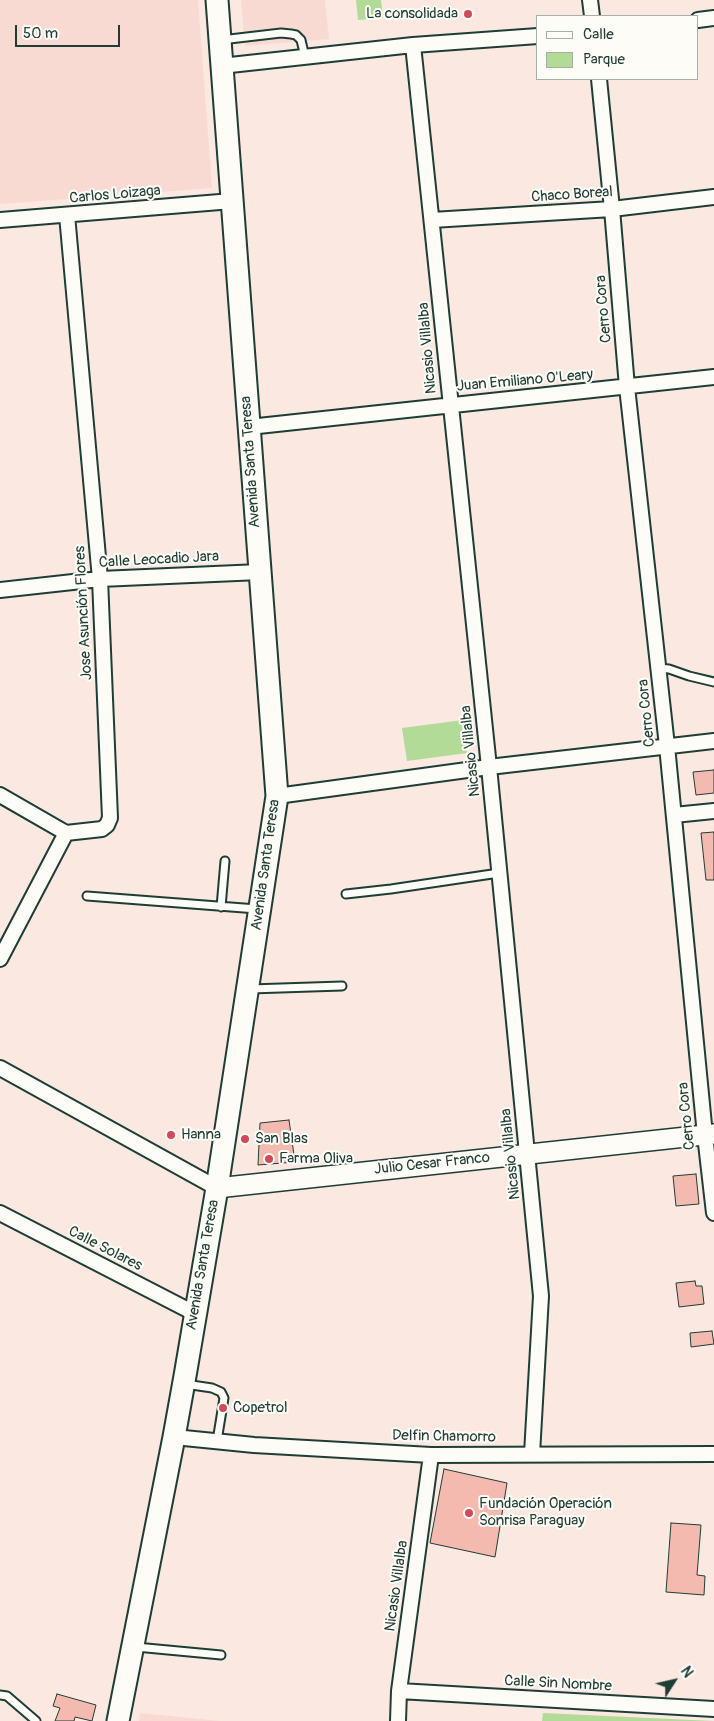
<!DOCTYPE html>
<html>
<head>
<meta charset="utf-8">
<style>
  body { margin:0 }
  #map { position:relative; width:714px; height:1721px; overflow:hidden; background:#fbe8e1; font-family:Pangolin,sans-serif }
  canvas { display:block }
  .legend { position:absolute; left:536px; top:15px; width:162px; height:65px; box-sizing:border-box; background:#fdfcf7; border:1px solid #a4b0a9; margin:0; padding:6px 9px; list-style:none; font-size:15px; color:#1f3d34 }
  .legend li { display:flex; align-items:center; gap:10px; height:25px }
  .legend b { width:25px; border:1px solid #a4b0a9 }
  .north { position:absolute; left:649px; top:1656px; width:50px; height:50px; -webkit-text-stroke:4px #fdfcf7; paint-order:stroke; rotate:55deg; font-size:14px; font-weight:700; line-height:20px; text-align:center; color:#1f3d34 }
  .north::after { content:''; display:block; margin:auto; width:18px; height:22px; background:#1f3d34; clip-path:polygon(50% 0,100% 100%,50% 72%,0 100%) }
  .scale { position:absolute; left:15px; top:25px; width:105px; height:22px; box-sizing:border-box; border:2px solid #1f3d34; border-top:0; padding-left:6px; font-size:15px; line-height:18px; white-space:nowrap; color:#1f3d34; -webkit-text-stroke:4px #fdfcf7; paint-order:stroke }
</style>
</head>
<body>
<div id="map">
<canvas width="714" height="1721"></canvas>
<ul class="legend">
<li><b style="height:6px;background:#fdfcf7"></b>Calle</li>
<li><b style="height:14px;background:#b1db97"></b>Parque</li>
</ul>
<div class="north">N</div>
<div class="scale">50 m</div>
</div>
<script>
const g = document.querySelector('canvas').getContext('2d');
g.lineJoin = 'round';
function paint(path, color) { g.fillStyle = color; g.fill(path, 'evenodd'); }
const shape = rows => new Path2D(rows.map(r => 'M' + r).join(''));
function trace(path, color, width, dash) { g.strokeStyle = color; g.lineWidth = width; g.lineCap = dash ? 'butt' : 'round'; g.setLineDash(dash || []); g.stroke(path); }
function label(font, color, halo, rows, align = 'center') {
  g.font = font + ' Pangolin,sans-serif'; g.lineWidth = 4; g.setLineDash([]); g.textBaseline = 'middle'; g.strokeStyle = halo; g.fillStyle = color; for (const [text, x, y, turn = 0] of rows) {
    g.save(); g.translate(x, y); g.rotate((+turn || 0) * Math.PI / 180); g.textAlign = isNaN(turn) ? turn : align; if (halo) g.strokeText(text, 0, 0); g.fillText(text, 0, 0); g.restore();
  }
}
const built = shape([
  [0,0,198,0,212,188,0,204],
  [241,0,325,0,329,39,245,46],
  [140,1713,220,1721,139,1721]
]);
const green = shape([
  [356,0,381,0,383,18,358,20],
  [463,720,467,753,407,761,402,728],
  [543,1713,714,1721,542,1721]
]);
const building = shape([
  [714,770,714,793,696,795,693,772,714,770],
  [714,832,714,880,706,880,701,833,714,832],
  [289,1120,295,1162,258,1165,260,1123,289,1120],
  [696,1174,699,1204,676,1206,673,1176,696,1174],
  [695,1281,696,1286,702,1286,704,1304,679,1307,676,1283,695,1281],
  [712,1331,714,1344,691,1347,690,1333,712,1331],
  [444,1469,507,1483,495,1557,430,1543,444,1469],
  [671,1523,701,1525,697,1575,705,1576,704,1595,666,1592,671,1523],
  [57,1694,96,1705,92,1721,75,1717,74,1721,55,1721,60,1708,53,1706,57,1694]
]);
const lane = shape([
  [221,40,281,33,291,34,296,35,301,40,305,57],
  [658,668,669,669,689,676,714,682],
  [346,894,391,889,499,873],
  [87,896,257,909],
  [221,907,225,861],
  [250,989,342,986],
  [185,1384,212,1388,221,1392,224,1398,217,1441],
  [136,1647,221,1655],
  [0,1695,7,1696,36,1721]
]);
const street = shape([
  [590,0,592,16],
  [698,20,714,18],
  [413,45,489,767,541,1296,532,1454],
  [221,66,413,45,538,36],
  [599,79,612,209,627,387,667,746,705,1135,714,1213],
  [0,220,232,201],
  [432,220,612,209,714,197],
  [249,427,714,377],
  [0,590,100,579,260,572],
  [0,795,66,833],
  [277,796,489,767,714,741],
  [674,815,714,811],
  [66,833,102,829,107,825,110,818,100,579,67,215],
  [0,959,66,833],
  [0,1068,217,1188],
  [0,1213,194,1313],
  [174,1437,254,1445,431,1455,714,1454],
  [399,1691,714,1709],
  [398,1721,399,1691,431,1455]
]);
const secondary = shape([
  [217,1188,714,1134]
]);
const primary = shape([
  [118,1721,174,1437,185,1376,217,1188,277,796,217,0]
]);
const markers = [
  [468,14,5,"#d1495b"],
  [171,1135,5,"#d1495b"],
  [245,1139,5,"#d1495b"],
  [269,1159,5,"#d1495b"],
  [223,1408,5,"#d1495b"],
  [469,1513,5,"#d1495b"]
];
const poiNames = [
  ["La consolidada",458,14,"right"],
  ["Hanna",181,1135],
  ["San Blas",255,1139],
  ["Farma Oliva",279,1159],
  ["Copetrol",233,1408],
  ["Fundación Operación",479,1504],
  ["Sonrisa Paraguay",479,1521]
];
const streetNames = [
  ["Carlos Loizaga",115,195,-5],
  ["Chaco Boreal",572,195,-4],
  ["Cerro Cora",604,309,-95],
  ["Nicasio Villalba",428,348,-95],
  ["Juan Emiliano O'Leary",525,381,-5],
  ["Avenida Santa Teresa",251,462,-94],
  ["Calle Leocadio Jara",159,560,-3],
  ["Jose Asunción Flores",84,613,-93],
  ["Cerro Cora",647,713,-96],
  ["Nicasio Villalba",471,751,-96],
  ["Avenida Santa Teresa",266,865,-82],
  ["Cerro Cora",687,1116,-96],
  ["Nicasio Villalba",511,1154,-96],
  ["Julio Cesar Franco",432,1164,-6],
  ["Calle Solares",105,1249,27],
  ["Avenida Santa Teresa",203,1265,-80],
  ["Delfin Chamorro",444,1437,1],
  ["Nicasio Villalba",397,1586,-82],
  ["Calle Sin Nombre",558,1684,3]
];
paint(built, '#f9dad2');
paint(green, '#b1db97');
paint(building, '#f5baaf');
trace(building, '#1f3d34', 1);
trace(lane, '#1f3d34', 11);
trace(street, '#1f3d34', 18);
trace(secondary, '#1f3d34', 22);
trace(primary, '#1f3d34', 25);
trace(lane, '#fdfcf7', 7);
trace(street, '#fdfcf7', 14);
trace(secondary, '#fdfcf7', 19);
trace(primary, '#fdfcf7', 21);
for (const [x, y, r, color] of markers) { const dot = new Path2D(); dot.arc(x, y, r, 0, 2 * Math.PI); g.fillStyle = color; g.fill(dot); trace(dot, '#fdfcf7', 2); }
label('15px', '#1f3d34', '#fdfcf7', poiNames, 'left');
label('15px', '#1f3d34', '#fdfcf7', streetNames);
</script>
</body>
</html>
